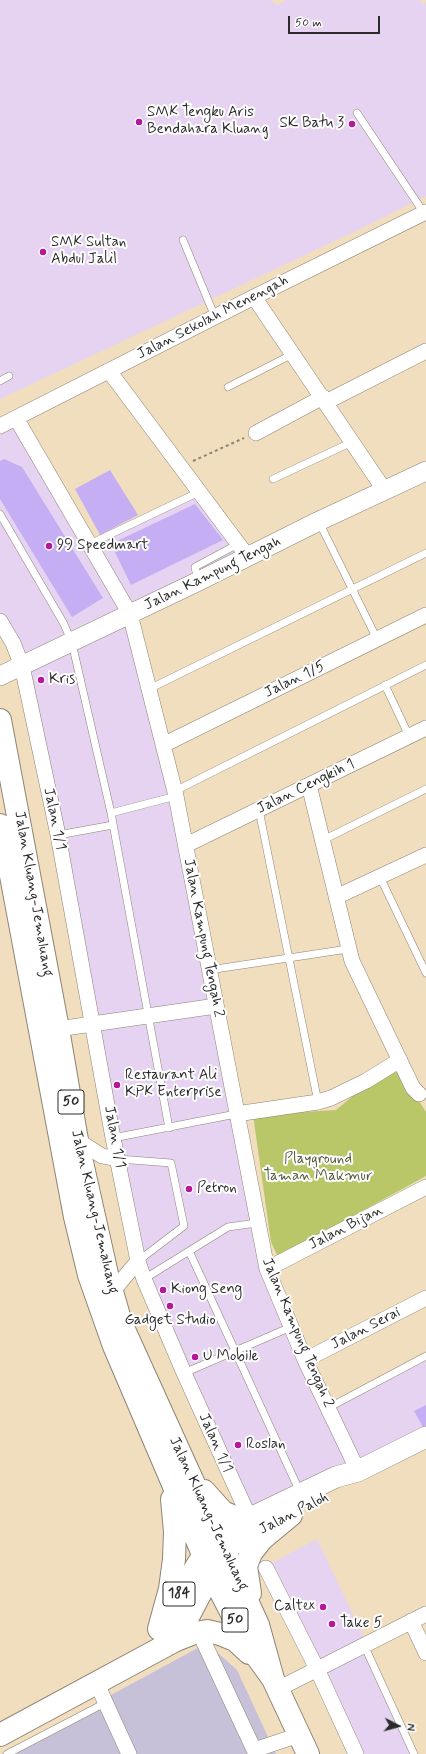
<!DOCTYPE html>
<html>
<head>
<meta charset="utf-8">
<style>
  body { margin:0 }
  #map { position:relative; width:426px; height:1754px; overflow:hidden; background:#f1debf; font-family:Mynerve,sans-serif }
  canvas { display:block }
  .north { position:absolute; left:378px; top:1706px; width:40px; height:40px; -webkit-text-stroke:3px #fff; paint-order:stroke; rotate:96deg; font-size:11px; font-weight:700; line-height:16px; text-align:center; color:#2b2b2b }
  .north::after { content:''; display:block; margin:auto; width:14px; height:18px; background:#2b2b2b; clip-path:polygon(50% 0,100% 100%,50% 72%,0 100%) }
  .scale { position:absolute; left:288px; top:16px; width:92px; height:18px; box-sizing:border-box; border:2px solid #2b2b2b; border-top:0; padding-left:5px; font-size:12px; line-height:14px; white-space:nowrap; color:#2b2b2b; -webkit-text-stroke:3px #fff; paint-order:stroke }
</style>
</head>
<body>
<div id="map">
<canvas width="426" height="1754"></canvas>
<div class="north">N</div>
<div class="scale">50 m</div>
</div>
<script>
const g = document.querySelector('canvas').getContext('2d');
g.lineJoin = 'round';
function paint(path, color) { g.fillStyle = color; g.fill(path, 'evenodd'); }
const shape = rows => new Path2D(rows.map(r => 'M' + r).join(''));
function trace(path, color, width, dash) { g.strokeStyle = color; g.lineWidth = width; g.lineCap = dash ? 'butt' : 'round'; g.setLineDash(dash || []); g.stroke(path); }
function label(font, color, halo, rows, align = 'center') {
  g.font = font + ' Mynerve,sans-serif'; g.lineWidth = 4; g.setLineDash([]); g.textBaseline = 'middle'; g.strokeStyle = halo; g.fillStyle = color; for (const [text, x, y, turn = 0] of rows) {
    g.save(); g.translate(x, y); g.rotate((+turn || 0) * Math.PI / 180); g.textAlign = isNaN(turn) ? turn : align; if (halo) g.strokeText(text, 0, 0); g.fillText(text, 0, 0); g.restore();
  }
}
const built = shape([
  [0,0,271,0,277,5,286,0,420,0,423,4,426,3,426,196,358,230,0,399],
  [23,419,93,540,193,492,239,553,122,610,173,800,254,1236,322,1407,426,1353,426,1429,242,1513,143,1289,20,675,0,630,0,432],
  [317,1539,365,1640,417,1754,351,1754,261,1569]
]);
const industrial = shape([
  [207,1643,237,1670,276,1754,2,1754]
]);
const green = shape([
  [394,1062,426,1112,426,1176,278,1257,271,1242,253,1115,336,1110]
]);
const building = shape([
  [4,459,22,467,103,598,72,617,0,499,0,461],
  [110,470,138,515,100,535,75,489],
  [195,504,223,540,131,585,111,544],
  [426,1405,426,1428,424,1429,414,1411]
]);
const path = shape([
  [193,461,244,438]
]);
const service = shape([
  [357,113,424,213],
  [183,240,215,317],
  [0,381,9,376],
  [228,387,293,354],
  [273,479,352,442],
  [0,514,64,624,72,643,111,813,169,1128],
  [319,522,377,639],
  [90,544,199,492],
  [198,581,195,567,238,544],
  [385,685,409,736],
  [149,689,426,553],
  [175,791,426,665],
  [259,810,318,1102],
  [111,813,176,796],
  [58,835,113,825],
  [323,840,426,789],
  [380,877,426,973],
  [209,970,348,949],
  [113,1138,236,1114],
  [118,1159,171,1163,184,1226,138,1261],
  [189,1251,300,1492],
  [144,1279,228,1227,257,1223],
  [184,1373,291,1327],
  [328,1408,426,1356],
  [364,1645,414,1754],
  [7,1754,105,1703]
]);
const minor = shape([
  [254,297,385,491],
  [109,371,248,557],
  [326,402,426,351],
  [16,418,130,614,176,796,267,1269,305,1360,358,1471],
  [0,426,254,297,426,212],
  [256,433,323,397],
  [0,621,13,643,22,666,58,835,113,1138,138,1261,144,1279,184,1373,250,1519],
  [163,745,426,615],
  [309,785,352,961,413,1088,419,1094],
  [186,845,426,728],
  [336,897,426,855],
  [58,1029,216,1006],
  [236,1114,318,1102,331,1098,366,1081,400,1060],
  [77,1140,102,1156,118,1159],
  [267,1269,426,1187],
  [112,1292,138,1261],
  [305,1360,426,1298],
  [266,1568,317,1669,356,1754],
  [411,1621,426,1653],
  [199,1632,256,1754],
  [97,1684,129,1754],
  [278,1689,426,1614],
  [254,1750,299,1735]
]);
const tertiary = shape([
  [0,676,199,581,319,521,426,471]
]);
const secondary = shape([
  [217,1534,336,1477,358,1471,426,1437],
  [224,1549,275,1523]
]);
const primary = shape([
  [166,1617,212,1541],
  [0,1735,176,1640,219,1558]
]);
const trunk = shape([
  [0,720,58,1029,77,1140,107,1274,121,1323,258,1625,273,1679],
  [0,825,6,849,75,1217,89,1275,114,1346,211,1573,247,1643,273,1679,308,1754],
  [204,1491,223,1512,244,1521],
  [250,1593,246,1566,251,1553,262,1539,291,1515],
  [159,1629,170,1589,174,1559,175,1532,172,1499],
  [176,1640,194,1633,207,1631,220,1634,235,1640,249,1653]
]);
const markers = [
  [139,122,4,"#b5179e"],
  [352,124,4,"#b5179e"],
  [43,252,4,"#b5179e"],
  [49,546,4,"#b5179e"],
  [41,680,4,"#b5179e"],
  [117,1085,4,"#b5179e"],
  [189,1189,4,"#b5179e"],
  [163,1290,4,"#b5179e"],
  [170,1306,4,"#b5179e"],
  [195,1357,4,"#b5179e"],
  [238,1445,4,"#b5179e"],
  [323,1607,4,"#b5179e"],
  [332,1624,4,"#b5179e"]
];
const shields = [
  [71,1102,26],
  [179,1594,32],
  [235,1620,26]
];
const shieldNames = [
  ["50",71,1102],
  ["184",179,1594],
  ["50",235,1620]
];
const poiNames = [
  ["SMK Tengku Aris",147,113],
  ["Bendahara Kluang",147,130],
  ["SK Batu 3",344,124,"right"],
  ["SMK Sultan",51,243],
  ["Abdul Jalil",51,260],
  ["99 Speedmart",57,546],
  ["Kris",49,680],
  ["Restaurant Ali",125,1076],
  ["KPK Enterprise",125,1093],
  ["Petron",197,1189],
  ["Kiong Seng",171,1290],
  ["Gadget Studio",170,1321,"center"],
  ["U Mobile",203,1357],
  ["Roslan",246,1445],
  ["Caltex",315,1607,"right"],
  ["Take 5",340,1624]
];
const streetNames = [
  ["Jalan Sekolah Menengah",213,318,-27],
  ["Jalan Kampung Tengah",213,574,-26],
  ["Jalan 1/5",295,680,-26],
  ["Jalan Cengkih 1",306,787,-26],
  ["Jalan 1/1",54,819,78],
  ["Jalan Kluang-Jemaluang",33,894,80],
  ["Jalan Kampung Tengah 2",203,938,79],
  ["Jalan 1/1",114,1137,79],
  ["Jalan Kluang-Jemaluang",94,1212,77],
  ["Jalan Bijan",346,1228,-27],
  ["Jalan Serai",366,1329,-27],
  ["Jalan Kampung Tengah 2",297,1333,67],
  ["Jalan 1/1",215,1443,66],
  ["Jalan Kluang-Jemaluang",208,1514,65],
  ["Jalan Paloh",294,1514,-27]
];
const parkNames = [
  ["Playground",318,1160],
  ["Taman Makmur",318,1177]
];
paint(built, '#e5d3f1');
paint(industrial, '#c7c0d9');
paint(green, '#bac769');
paint(building, '#c5aef4');
trace(service, '#8e8475', 8);
trace(minor, '#8e8475', 16);
trace(tertiary, '#8e8475', 20);
trace(secondary, '#8e8475', 22);
trace(primary, '#8e8475', 24);
trace(trunk, '#8e8475', 24);
trace(path, '#8e8475', 2, [3, 3]);
trace(service, '#fff', 7);
trace(minor, '#fff', 15);
trace(tertiary, '#fff', 19);
trace(secondary, '#fff', 21);
trace(primary, '#fff', 22);
trace(trunk, '#fff', 22);
for (const [x, y, r, color] of markers) { const dot = new Path2D(); dot.arc(x, y, r, 0, 2 * Math.PI); g.fillStyle = color; g.fill(dot); trace(dot, '#fff', 1.5); }
for (const [x, y, w] of shields) { const box = new Path2D(); box.roundRect(x - w / 2, y - 12, w, 24, 3); g.fillStyle = '#fff'; g.fill(box); trace(box, '#2b2b2b', 1); }
label('bold 14px', '#2b2b2b', null, shieldNames);
label('15px', '#2b2b2b', '#fff', poiNames, 'left');
label('15px', '#2b2b2b', '#fff', streetNames);
label('15px', '#565a3e', '#fff', parkNames);
</script>
</body>
</html>
